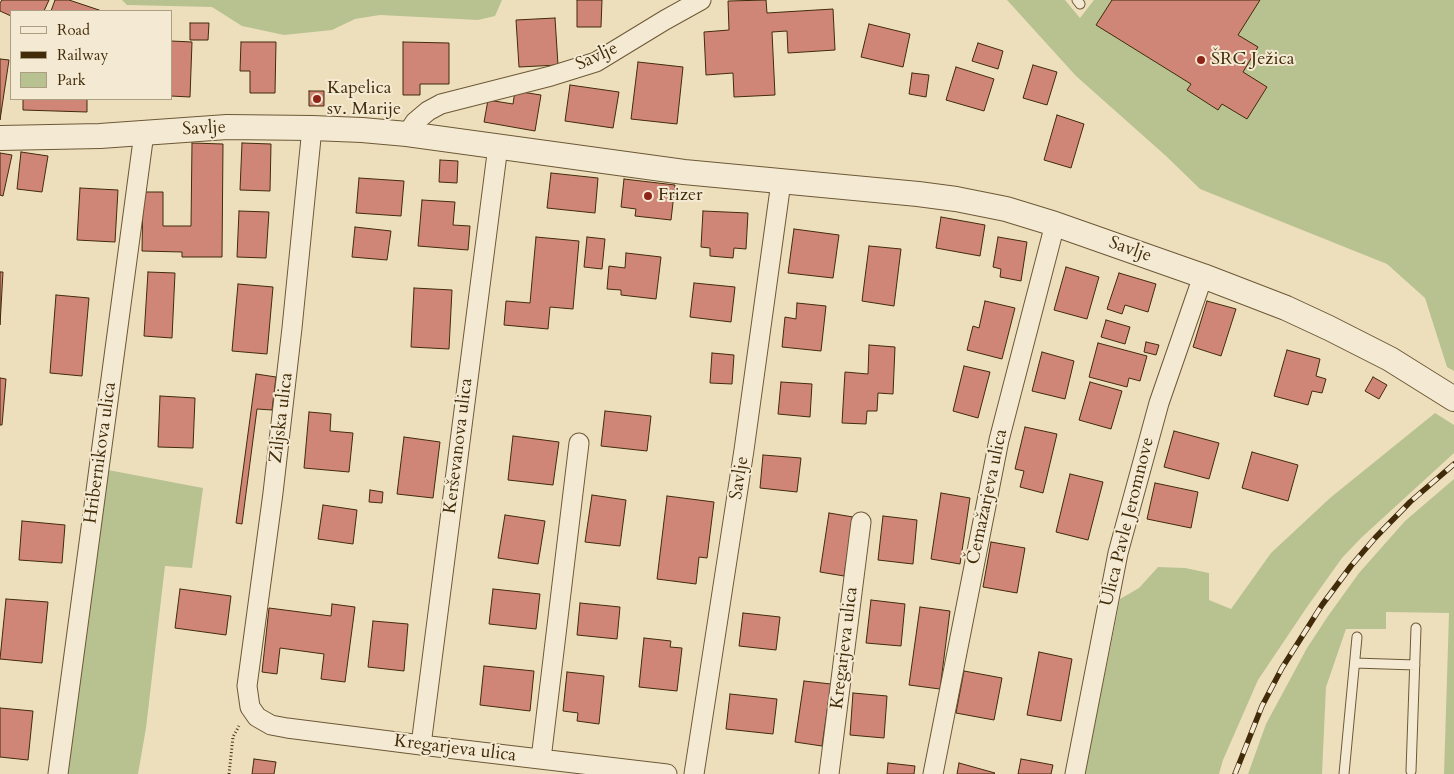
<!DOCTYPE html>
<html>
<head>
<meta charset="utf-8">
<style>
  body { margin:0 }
  #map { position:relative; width:1454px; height:774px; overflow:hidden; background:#eedfbc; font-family:Cardo,serif }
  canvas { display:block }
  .legend { position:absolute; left:10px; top:10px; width:162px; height:90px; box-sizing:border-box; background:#f4ead3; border:1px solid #ac9e82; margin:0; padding:6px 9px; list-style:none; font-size:15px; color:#412b09 }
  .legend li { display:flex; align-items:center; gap:10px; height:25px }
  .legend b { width:25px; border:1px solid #ac9e82 }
</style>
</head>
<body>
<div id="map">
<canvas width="1454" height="774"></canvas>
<ul class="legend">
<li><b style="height:6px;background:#f4ead3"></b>Road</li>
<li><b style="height:6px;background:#412b09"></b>Railway</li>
<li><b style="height:14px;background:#b8c291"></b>Park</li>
</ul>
</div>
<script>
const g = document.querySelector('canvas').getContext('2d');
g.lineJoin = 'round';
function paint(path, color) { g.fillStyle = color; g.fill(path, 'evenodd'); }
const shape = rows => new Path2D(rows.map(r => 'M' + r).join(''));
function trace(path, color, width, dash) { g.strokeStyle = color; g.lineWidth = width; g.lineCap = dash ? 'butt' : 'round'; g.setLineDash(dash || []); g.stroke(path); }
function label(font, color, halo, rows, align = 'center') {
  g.font = font + ' Cardo,serif'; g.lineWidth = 4; g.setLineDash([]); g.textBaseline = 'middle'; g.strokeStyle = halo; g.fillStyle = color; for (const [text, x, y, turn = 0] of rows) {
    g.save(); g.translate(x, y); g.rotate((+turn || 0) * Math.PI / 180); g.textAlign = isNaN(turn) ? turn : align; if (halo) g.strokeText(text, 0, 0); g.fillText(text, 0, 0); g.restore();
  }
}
const green = shape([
  [122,0,502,0,495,16,478,20,380,15,355,19,332,30,284,35,242,26,212,7,127,5],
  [1007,0,1065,0,1080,18,1094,0,1454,0,1454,371,1447,367,1425,298,1387,264,1200,189,1166,156,1076,76],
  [1435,413,1454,425,1454,453,1361,538,1342,558,1307,607,1258,680,1223,760,1219,774,1085,774,1120,599,1139,588,1158,567,1185,568,1209,573,1209,600,1231,609,1271,553,1330,498],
  [108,470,203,488,192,568,165,566,146,728,138,774,66,774],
  [1454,479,1454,774,1444,774,1449,613,1386,612,1386,629,1346,629,1326,687,1322,774,1248,774,1266,724,1307,648,1328,616,1359,573,1405,521]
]);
const building = shape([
  [2,0,49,0,44,11,11,11,11,16,0,11,0,3,2,0],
  [55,0,69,0,102,11,51,11,55,0],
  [577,0,602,0,601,27,577,27,577,0],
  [766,0,767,13,833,9,835,50,788,53,787,31,772,32,775,95,734,97,733,73,706,75,704,32,729,30,728,1,766,0],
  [1112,0,1260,0,1238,35,1258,47,1243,72,1267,87,1247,119,1222,104,1218,110,1187,90,1191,84,1096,25,1112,0],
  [555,18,558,65,519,67,516,20,555,18],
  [190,23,209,23,208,40,190,40,190,23],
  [869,24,910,34,903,67,861,57,869,24],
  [171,41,192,42,190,97,171,96,171,41],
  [241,42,276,42,275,93,250,93,250,71,240,71,241,42],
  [403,42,449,43,449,84,420,84,420,95,403,95,403,42],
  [978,43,1003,51,998,69,972,61,978,43],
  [0,59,9,60,0,120,0,59],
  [638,62,683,67,677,124,631,119,638,62],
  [1033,65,1057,72,1047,105,1023,98,1033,65],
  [956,67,994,79,984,111,946,100,956,67],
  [912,73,929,75,926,97,909,94,912,73],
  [570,85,619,92,613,128,565,121,570,85],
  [309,91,324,91,324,106,309,106,309,91],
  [515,91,541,95,535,131,484,122,488,100,513,104,515,91],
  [23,99,87,99,87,112,23,110,23,99],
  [1057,115,1084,124,1071,168,1044,160,1057,115],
  [192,143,223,144,222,257,182,257,182,252,142,251,143,192,163,192,163,226,191,226,192,143],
  [242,143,271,144,270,191,240,190,242,143],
  [21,152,48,156,42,192,17,189,21,152],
  [0,153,12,155,3,196,0,195,0,153],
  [440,160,458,161,457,183,439,182,440,160],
  [551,173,598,178,595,213,547,208,551,173],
  [359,178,404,181,401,216,356,213,359,178],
  [624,179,675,185,671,220,635,216,636,209,621,207,624,179],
  [80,188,118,190,115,242,77,240,80,188],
  [422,200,455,202,453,225,470,226,468,250,418,246,422,200],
  [239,211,269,212,266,258,237,257,239,211],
  [703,211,748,213,746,249,734,248,733,258,710,256,710,248,701,247,703,211],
  [941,217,985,225,980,256,936,248,941,217],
  [355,227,391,231,387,260,352,257,355,227],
  [794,229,839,235,833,278,788,273,794,229],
  [536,237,579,241,573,309,550,307,548,329,504,325,506,301,530,303,536,237],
  [587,237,605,239,602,269,584,267,587,237],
  [998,237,1027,242,1021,281,1000,277,1001,269,993,267,998,237],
  [869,246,901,249,894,306,862,301,869,246],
  [626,253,661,257,656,299,621,295,621,290,607,289,609,266,625,268,626,253],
  [1066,267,1099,277,1087,319,1054,310,1066,267],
  [0,272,3,272,0,325,0,272],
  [148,272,175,273,172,338,144,336,148,272],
  [1119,273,1156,284,1148,312,1125,305,1122,314,1107,309,1119,273],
  [694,283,735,287,731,322,690,317,694,283],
  [238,284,273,287,267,354,232,351,238,284],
  [414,288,452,290,449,349,411,347,414,288],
  [56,295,89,298,82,376,50,373,56,295],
  [985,301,1015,308,1002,359,967,350,973,326,979,328,985,301],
  [1207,301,1236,309,1221,356,1193,347,1207,301],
  [797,303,826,306,821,351,782,347,785,317,796,319,797,303],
  [1106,320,1130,327,1125,344,1101,337,1106,320],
  [1146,342,1159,345,1156,355,1144,352,1146,342],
  [1098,343,1147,356,1140,381,1129,378,1127,387,1089,377,1098,343],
  [869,345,895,347,893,394,878,393,877,411,867,411,866,424,842,423,845,372,868,374,869,345],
  [1287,350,1320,359,1316,376,1326,379,1322,393,1312,391,1308,405,1274,396,1287,350],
  [1042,352,1074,361,1065,399,1032,391,1042,352],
  [712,353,734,355,732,384,710,383,712,353],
  [964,366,990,372,978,418,953,411,964,366],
  [256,374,276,377,272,410,257,409,242,524,236,523,256,374],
  [1373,377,1387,385,1379,399,1365,391,1373,377],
  [0,378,6,379,2,425,0,425,0,378],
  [781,382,812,384,810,417,778,414,781,382],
  [1090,382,1122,391,1111,429,1079,420,1090,382],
  [160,396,195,398,193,448,158,447,160,396],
  [605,411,651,416,647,451,601,446,605,411],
  [309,412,331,414,330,431,353,433,349,472,304,468,309,412],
  [1025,427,1057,434,1043,493,1020,487,1024,471,1015,469,1025,427],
  [1174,431,1219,443,1209,479,1164,467,1174,431],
  [513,436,559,442,553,485,508,480,513,436],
  [404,437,440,442,433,498,397,494,404,437],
  [1252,452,1298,465,1288,501,1242,488,1252,452],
  [763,455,801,458,797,492,760,488,763,455],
  [1070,474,1103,482,1088,540,1056,532,1070,474],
  [1155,483,1198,492,1191,528,1147,519,1155,483],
  [370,490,383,492,382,503,369,502,370,490],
  [941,493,970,498,960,564,931,559,941,493],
  [592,495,626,500,620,546,585,542,592,495],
  [667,496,714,502,707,558,699,557,696,584,657,579,667,496],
  [323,505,357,510,353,544,318,539,323,505],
  [829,513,853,517,844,576,820,572,829,513],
  [505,515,545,521,538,564,498,558,505,515],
  [883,516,917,520,913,564,878,560,883,516],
  [22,521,65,525,62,563,19,560,22,521],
  [991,542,1025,548,1017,593,983,587,991,542],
  [180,589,231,596,226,635,175,628,180,589],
  [493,589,540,594,536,629,489,624,493,589],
  [6,599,48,602,42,663,0,659,6,599],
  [871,600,905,604,901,646,866,643,871,600],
  [580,603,620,607,617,639,577,635,580,603],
  [332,604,355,607,345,682,321,679,324,654,280,648,277,674,262,672,269,608,331,616,332,604],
  [920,607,950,611,940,689,909,685,920,607],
  [743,613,780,617,776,650,739,646,743,613],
  [373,621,408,624,404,671,368,667,373,621],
  [644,638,671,641,670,647,682,648,677,691,639,687,644,638],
  [1039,652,1072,659,1061,721,1027,715,1039,652],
  [484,666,534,671,530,711,480,705,484,666],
  [964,671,1002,678,994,720,956,713,964,671],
  [567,672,604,676,599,724,577,721,578,713,563,711,567,672],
  [804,681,831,684,822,746,795,742,804,681],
  [853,693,887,696,884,738,850,735,853,693],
  [730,694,777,699,773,734,726,729,730,694],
  [0,708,33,711,28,760,0,757,0,708],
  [254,759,276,762,274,774,252,774,254,759],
  [1021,759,1053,765,1051,774,1018,774,1021,759],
  [888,763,915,766,914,774,887,774,888,763],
  [959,763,995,773,994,774,957,774,959,763]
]);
const path = shape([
  [229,774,233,737,239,726]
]);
const service = shape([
  [1077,0,1080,4],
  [1355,663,1415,665],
  [1411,771,1416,628],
  [1344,774,1357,637]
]);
const minor = shape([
  [312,128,292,328,273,493,247,686,250,707,257,717,271,725,287,728,421,745,667,774],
  [407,134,415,122,428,111,441,104,551,76,596,62,665,20,701,0],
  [421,745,498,146],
  [541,759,579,443],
  [58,774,144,133],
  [694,774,744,450,781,182],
  [829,774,861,522],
  [933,774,999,440,1055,224],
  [1075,774,1118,553,1159,403,1203,276]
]);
const tertiary = shape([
  [0,138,100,136,227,127,312,128,362,130,407,134,684,172,918,194,956,199,1006,209,1055,224,1203,276,1286,308,1329,328,1390,359,1454,399]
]);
const rail = shape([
  [1235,774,1262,706,1282,668,1322,605,1351,566,1375,538,1410,502,1454,464]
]);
const markers = [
  [1201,60,5,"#8f2418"],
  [317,99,5,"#8f2418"],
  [648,196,5,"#8f2418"]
];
const streetNames = [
  ["Savlje",597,57,-25],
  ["Savlje",204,129,-3],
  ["Savlje",1130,250,20],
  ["Ziljska ulica",282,418,-83],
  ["Kerševanova ulica",459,446,-83],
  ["Hribernikova ulica",101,453,-82],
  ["Savlje",740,478,-81],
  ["Čemažarjeva ulica",988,497,-78],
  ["Ulica Pavle Jeromnove",1128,522,-76],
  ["Kregarjeva ulica",845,648,-83],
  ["Kregarjeva ulica",455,749,7]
];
const poiNames = [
  ["ŠRC Ježica",1211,60],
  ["Kapelica",327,89],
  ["sv. Marije",327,110],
  ["Frizer",658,196]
];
paint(green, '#b8c291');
paint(building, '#d08677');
trace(building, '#412b09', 1);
trace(service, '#6c5836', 11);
trace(minor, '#6c5836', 21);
trace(tertiary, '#6c5836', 26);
trace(path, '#412b09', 3, [1, 2.5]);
trace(service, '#f4ead3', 9);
trace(minor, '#f4ead3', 19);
trace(tertiary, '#f4ead3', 24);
trace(rail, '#412b09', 5.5);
trace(rail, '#f4ead3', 4, [11]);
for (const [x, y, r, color] of markers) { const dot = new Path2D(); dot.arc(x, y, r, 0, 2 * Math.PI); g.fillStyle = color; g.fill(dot); trace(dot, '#f4ead3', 2); }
label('18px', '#412b09', '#f4ead3', streetNames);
label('18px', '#412b09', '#f4ead3', poiNames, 'left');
</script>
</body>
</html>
